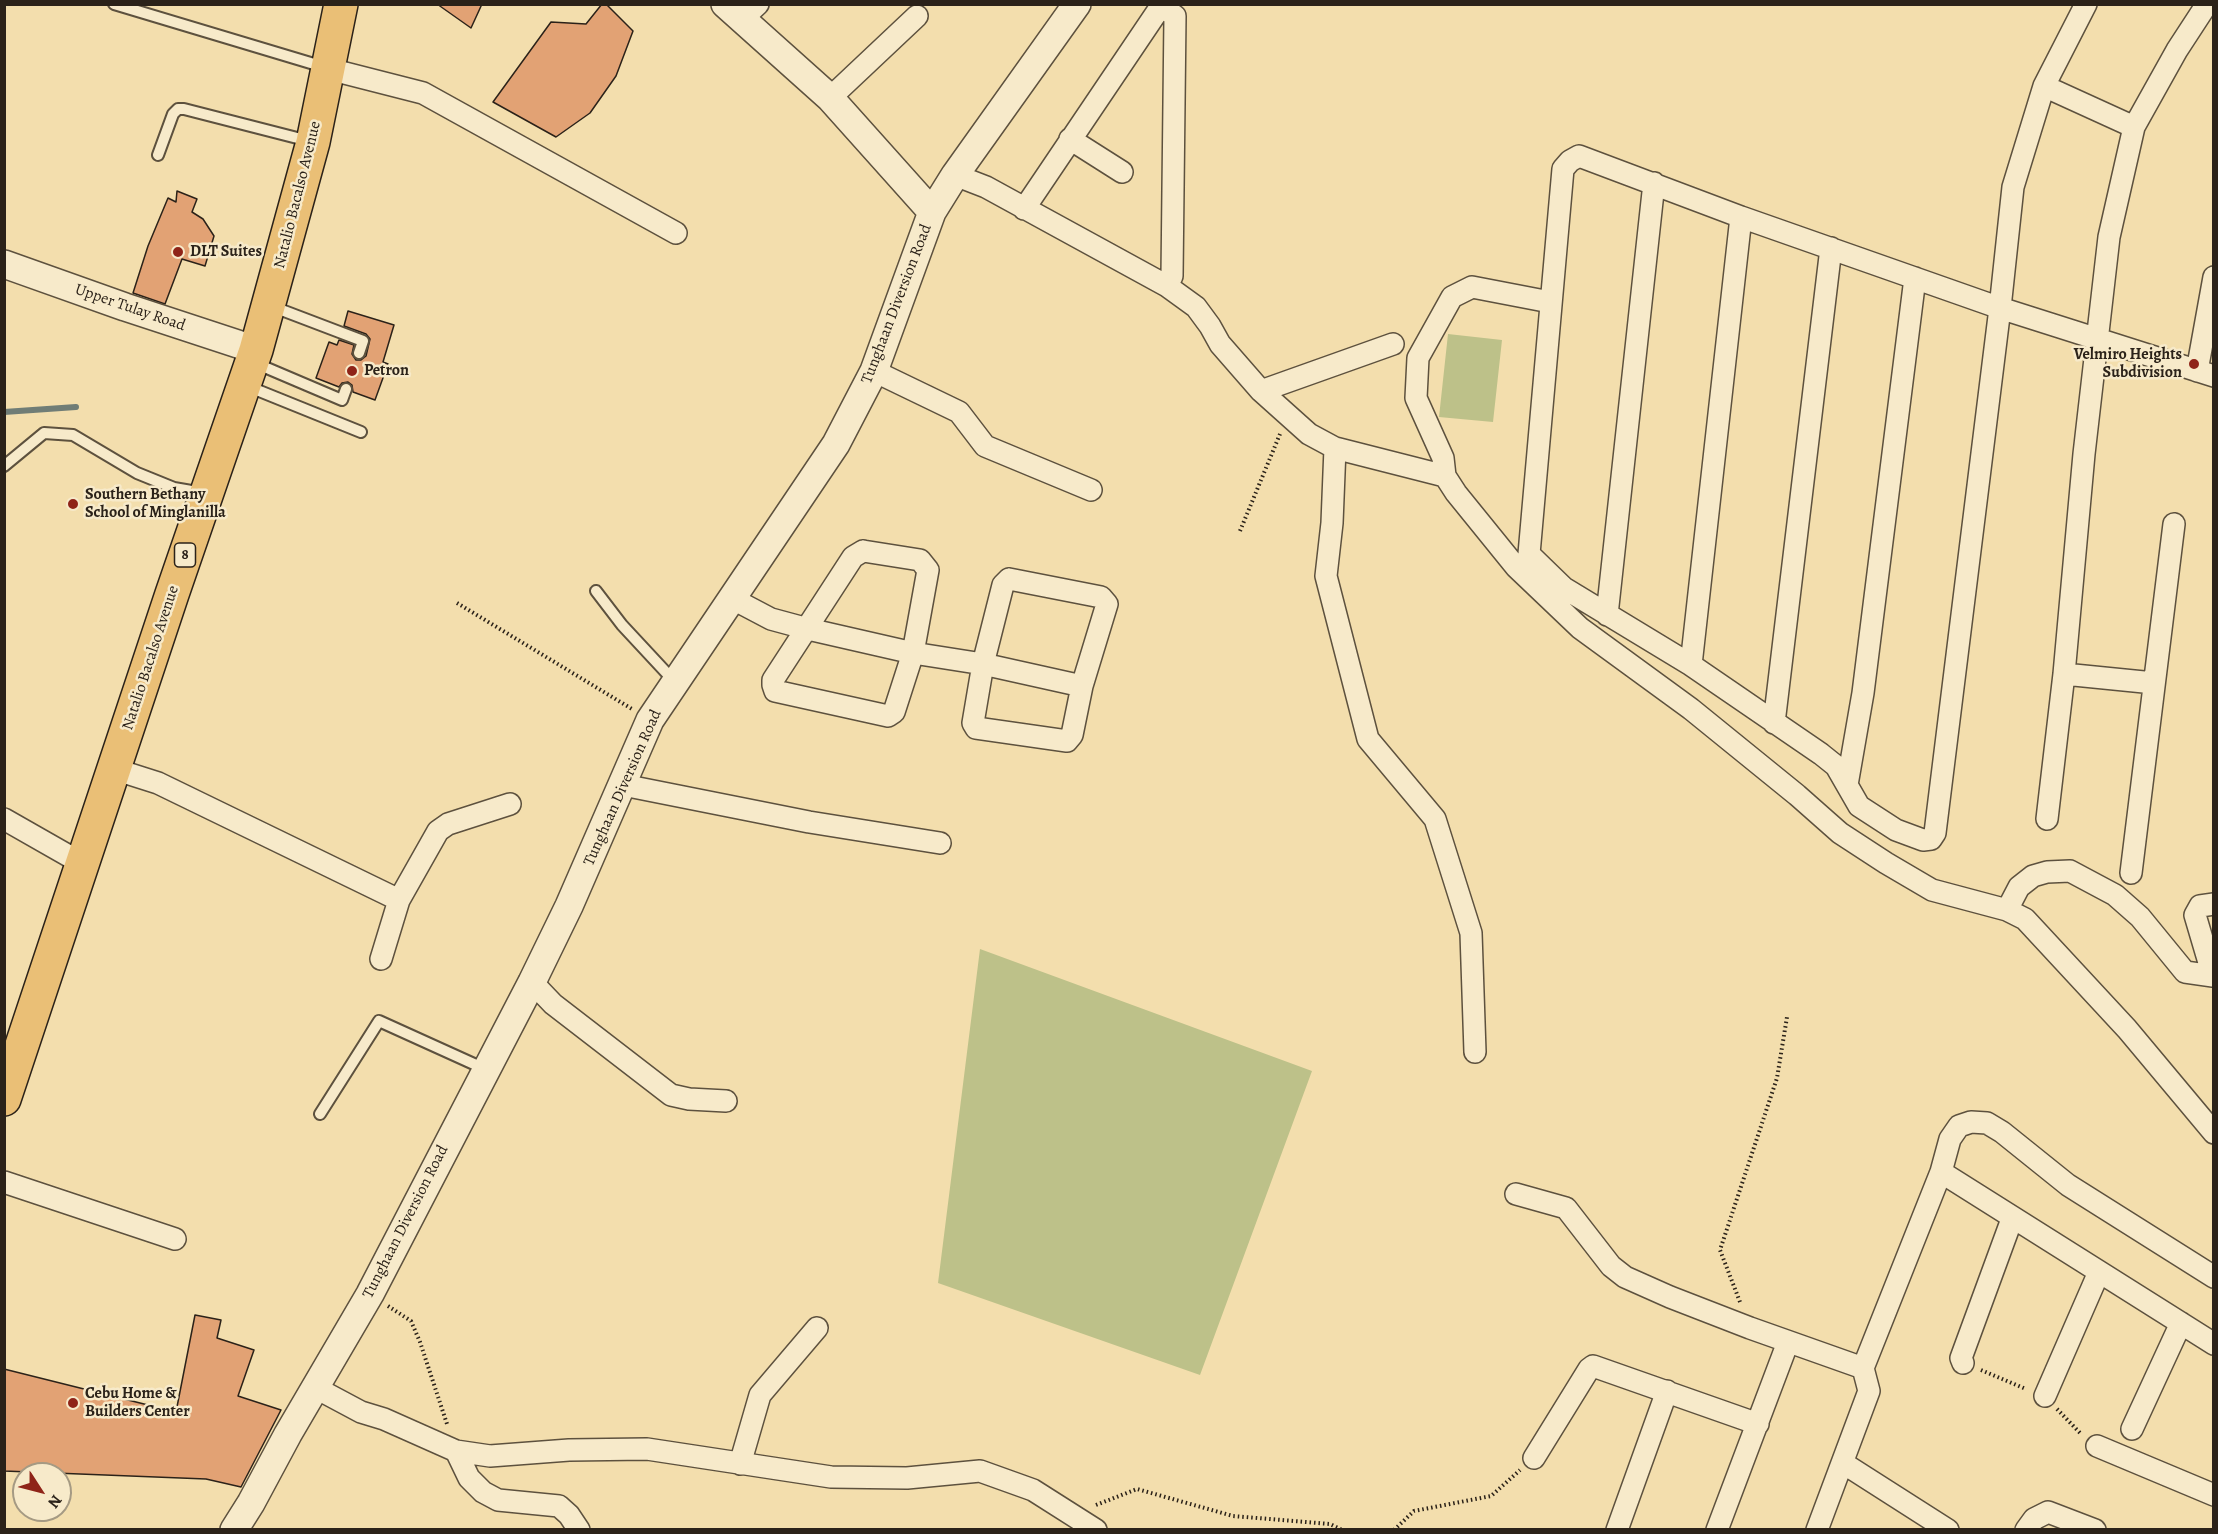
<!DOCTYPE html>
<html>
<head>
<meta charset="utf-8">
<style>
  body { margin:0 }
  #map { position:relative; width:2218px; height:1534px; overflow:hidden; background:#f3dead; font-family:Alegreya,serif }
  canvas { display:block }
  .frame { position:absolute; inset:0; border:6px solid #2b2219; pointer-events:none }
  .north { position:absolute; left:12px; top:1462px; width:60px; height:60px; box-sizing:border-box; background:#f7eaca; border:2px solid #a59a83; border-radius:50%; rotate:126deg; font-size:16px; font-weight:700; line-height:24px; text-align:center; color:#2b2219 }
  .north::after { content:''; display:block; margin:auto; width:21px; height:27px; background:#8f2418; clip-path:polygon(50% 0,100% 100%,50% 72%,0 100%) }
</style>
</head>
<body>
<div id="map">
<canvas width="2218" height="1534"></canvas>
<div class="frame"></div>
<div class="north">N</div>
</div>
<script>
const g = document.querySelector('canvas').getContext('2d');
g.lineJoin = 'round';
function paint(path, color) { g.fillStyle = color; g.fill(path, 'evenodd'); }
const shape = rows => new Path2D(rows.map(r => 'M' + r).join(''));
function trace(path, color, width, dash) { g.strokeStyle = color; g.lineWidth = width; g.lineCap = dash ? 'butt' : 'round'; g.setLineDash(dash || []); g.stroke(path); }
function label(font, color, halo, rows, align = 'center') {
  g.font = font + ' Alegreya,serif'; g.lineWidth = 5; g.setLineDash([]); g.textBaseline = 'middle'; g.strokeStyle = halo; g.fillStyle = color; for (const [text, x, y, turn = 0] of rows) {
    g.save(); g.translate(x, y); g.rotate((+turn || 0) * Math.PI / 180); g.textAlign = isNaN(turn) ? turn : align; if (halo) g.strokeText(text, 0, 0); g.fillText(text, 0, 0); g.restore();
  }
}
const green = shape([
  [1448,334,1502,340,1493,422,1439,417],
  [980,949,1312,1071,1200,1375,938,1283]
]);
const stream = shape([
  [4,412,76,407]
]);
const building = shape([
  [437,4,482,4,471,28,437,4],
  [602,4,606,4,633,31,616,76,590,113,556,137,493,102,551,22,586,24,602,4],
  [177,191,197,199,192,212,203,219,214,236,205,266,182,259,165,304,133,293,148,246,168,198,176,202,177,191],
  [348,311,394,325,383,362,388,364,375,400,353,392,352,385,348,382,342,383,339,387,316,378,329,342,337,345,339,340,354,345,352,354,356,360,361,360,366,356,370,339,366,334,344,326,348,311],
  [195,1315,221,1320,217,1338,254,1350,238,1396,281,1410,241,1487,206,1479,4,1471,4,1369,176,1412,195,1315]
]);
const path = shape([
  [1240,531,1280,434],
  [457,603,632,709],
  [1740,1302,1720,1250,1777,1078,1787,1017],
  [388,1306,411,1321,420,1342,447,1424],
  [1981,1370,2026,1389],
  [2057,1409,2081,1434],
  [1096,1505,1137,1489,1233,1516,1330,1524,1342,1530],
  [1394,1530,1414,1511,1491,1496,1520,1470]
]);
const service = shape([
  [114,4,324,67],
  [158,155,173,114,178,109,184,109,309,141],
  [271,306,363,341,359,353],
  [255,363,342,400,346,389],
  [247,386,361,432],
  [4,466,44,433,73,435,137,473,174,488,203,493],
  [596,591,622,625,675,682],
  [320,1114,379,1021,485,1069]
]);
const minor = shape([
  [2086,4,2044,86,2013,187,2000,308,1935,833,1931,839,1923,840,1896,830,1859,806,1836,766,1821,754,1691,665,1564,588,1529,554,1563,169,1570,161,1579,156,1741,217,2000,308,2214,376],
  [742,19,758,4],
  [329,69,423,93,676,233],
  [2044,86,2134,127],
  [830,98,917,16],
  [1070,139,1122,172],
  [955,175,986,187,1167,286,1196,307,1210,326,1220,344,1261,391,1309,434,1335,448,1445,476,1456,493,1516,567,1580,628,1691,709,1797,795,1840,833,1886,863,1932,890,2007,910,2025,919,2127,1029,2214,1133],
  [1024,209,1161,6,1175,16,1172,276,1167,286],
  [874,371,959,412,985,446,1091,490],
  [2197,371,2214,277],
  [1261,391,1393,344],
  [1335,448,1332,523,1326,576,1368,739,1435,819,1471,933,1475,1052],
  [1445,476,1443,458,1416,398,1418,358,1452,297,1472,287,1550,302],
  [863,551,920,560,928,570,913,653,894,712,888,716,775,691,773,685,773,680,853,557,863,551],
  [1009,579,1101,597,1107,604,1082,686,1072,735,1067,741,976,728,973,723,983,664,1003,585,1009,579],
  [733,599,771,619,808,629,913,653,983,664,1082,686],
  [1607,615,1654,183],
  [1691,665,1741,217],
  [2064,674,2154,683],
  [1774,723,1831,248],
  [114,769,158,783,399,900],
  [623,785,809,822,940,843],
  [1847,785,1863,693,1915,278],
  [4,819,83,864],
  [2047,819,2064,674,2084,454,2109,237,2134,127,2177,50,2207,4],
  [2131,873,2174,524],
  [2007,910,2019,887,2033,876,2047,872,2070,871,2115,895,2140,917,2185,972,2213,976,2195,915,2200,906,2214,904],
  [381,959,399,900,438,831,448,824,510,804],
  [532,982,553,1004,671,1095,689,1099,726,1101],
  [1941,1172,2214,1344],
  [4,1182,175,1239],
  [1516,1194,1566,1208,1611,1266,1625,1277,1670,1297,1750,1328,1863,1368],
  [1963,1363,1961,1358,2012,1219],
  [316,1388,361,1412,384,1419,456,1451,490,1456,569,1450,647,1449,831,1477,907,1478,980,1471,1033,1490,1096,1530],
  [2045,1396,2099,1272],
  [2132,1429,2181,1323],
  [2097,1446,2214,1495],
  [456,1451,469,1478,483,1492,498,1500,559,1506,569,1515,579,1530],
  [1534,1458,1589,1369,1593,1366,1758,1424],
  [1843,1463,1948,1530],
  [740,1464,760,1395,817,1328],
  [1617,1530,1667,1391],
  [1717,1530,1788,1342],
  [1817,1530,1869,1391,1863,1368,1941,1172,1950,1139,1959,1126,1971,1122,1987,1123,2002,1132,2068,1185,2214,1277],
  [2026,1530,2034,1519,2048,1512,2095,1530]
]);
const tertiary = shape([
  [725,4,830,98,932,212],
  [4,264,125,307,256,350],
  [234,1530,251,1503,288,1434,370,1294,532,982,569,906,650,720,836,444,874,371,932,212,955,175,1077,4]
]);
const trunk = shape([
  [4,1099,172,594,256,350,313,142,341,4]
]);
const markers = [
  [178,252,6,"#8f2418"],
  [2194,364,6,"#8f2418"],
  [352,371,6,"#8f2418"],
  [73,504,6,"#8f2418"],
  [73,1403,6,"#8f2418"]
];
const shields = [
  [185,555,21]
];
const shieldNames = [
  ["8",185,555]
];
const streetNames = [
  ["Natalio Bacalso Avenue",298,195,-76],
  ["Tunghaan Diversion Road",897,304,-69],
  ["Upper Tulay Road",130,308,19],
  ["Natalio Bacalso Avenue",151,658,-72],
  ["Tunghaan Diversion Road",623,788,-66],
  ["Tunghaan Diversion Road",406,1222,-63]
];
const poiNames = [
  ["DLT Suites",190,252],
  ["Velmiro Heights",2182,355,"right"],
  ["Subdivision",2182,373,"right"],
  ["Petron",364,371],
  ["Southern Bethany",85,495],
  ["School of Minglanilla",85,513],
  ["Cebu Home &",85,1394],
  ["Builders Center",85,1412]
];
paint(green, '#bdc189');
trace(stream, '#707d76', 6);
paint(building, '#e2a274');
trace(building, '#2b2219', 1.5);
trace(service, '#5d513e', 14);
trace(minor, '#5d513e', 24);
trace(tertiary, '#5d513e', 30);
trace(trunk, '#2b2219', 36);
trace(path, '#2b2219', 4, [1.5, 3]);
trace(service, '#f7eaca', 10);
trace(minor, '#f7eaca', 21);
trace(tertiary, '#f7eaca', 27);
trace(trunk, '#eabf76', 33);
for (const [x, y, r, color] of markers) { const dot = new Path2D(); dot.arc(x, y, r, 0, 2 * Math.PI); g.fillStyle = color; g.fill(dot); trace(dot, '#f7eaca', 2); }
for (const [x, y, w] of shields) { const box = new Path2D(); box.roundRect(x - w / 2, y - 12, w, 24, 4.5); g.fillStyle = '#f7eaca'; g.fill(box); trace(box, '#2b2219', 1.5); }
label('bold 15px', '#2b2219', null, shieldNames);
label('16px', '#2b2219', '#f7eaca', streetNames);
label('bold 16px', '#2b2219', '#f7eaca', poiNames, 'left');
</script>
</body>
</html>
